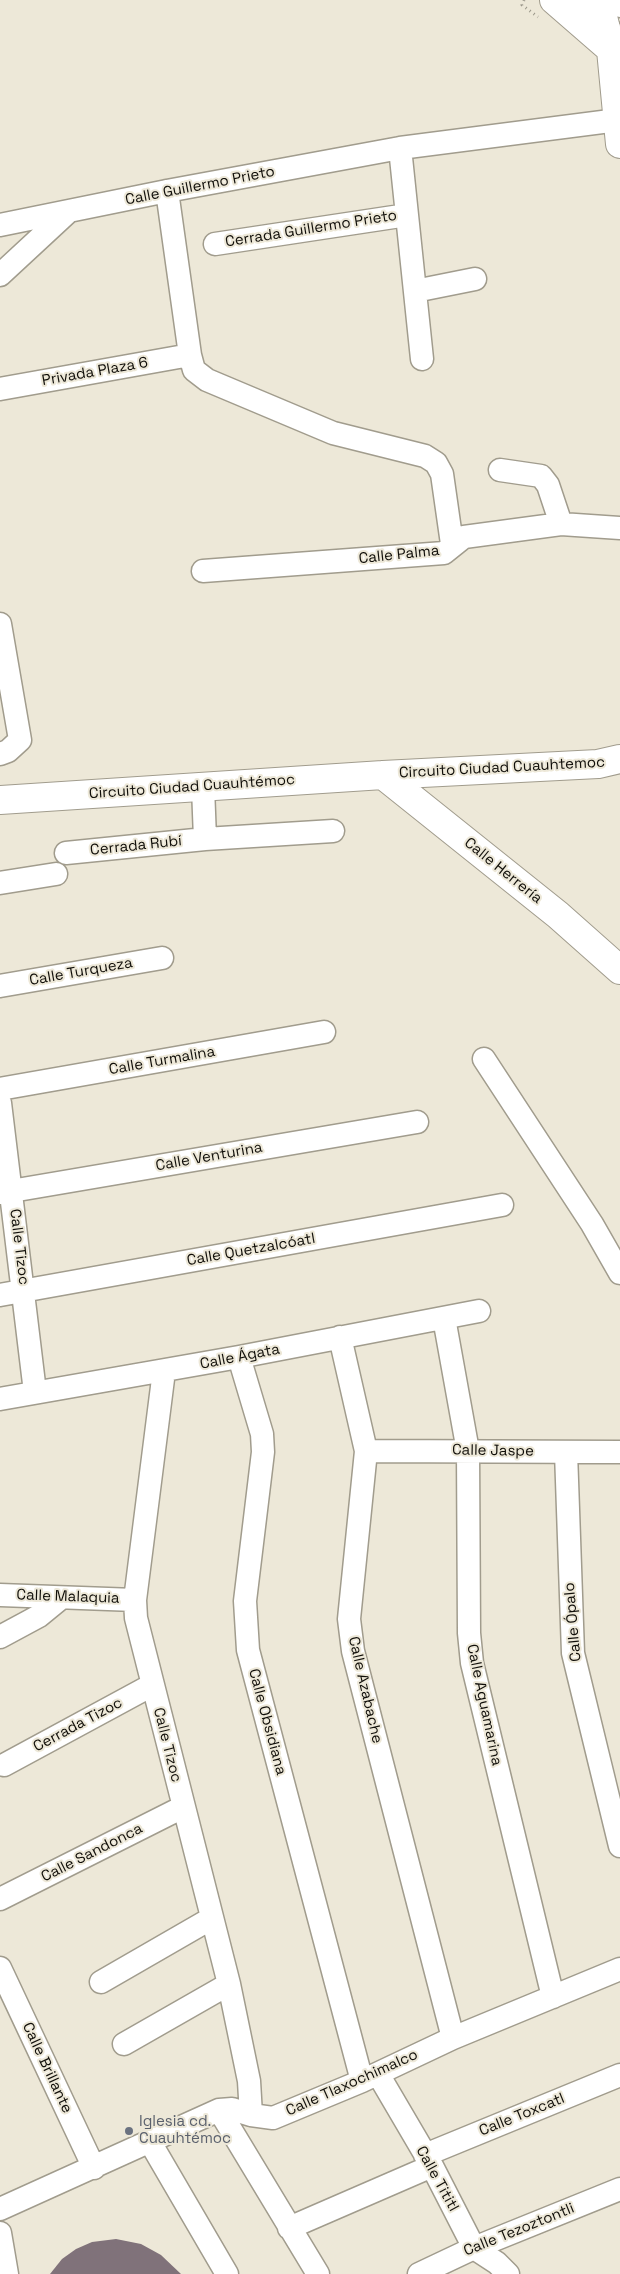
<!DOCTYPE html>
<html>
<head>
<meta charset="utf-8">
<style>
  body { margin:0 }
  canvas { display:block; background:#ede8d8 }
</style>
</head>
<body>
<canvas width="620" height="2274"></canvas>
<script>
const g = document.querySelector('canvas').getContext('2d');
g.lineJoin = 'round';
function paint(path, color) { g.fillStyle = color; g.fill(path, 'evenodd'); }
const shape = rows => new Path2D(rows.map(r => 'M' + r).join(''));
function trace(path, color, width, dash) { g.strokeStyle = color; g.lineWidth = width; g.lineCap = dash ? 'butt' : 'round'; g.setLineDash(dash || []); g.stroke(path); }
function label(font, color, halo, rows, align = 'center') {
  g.font = font + ' "Space Grotesk",sans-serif'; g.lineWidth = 4; g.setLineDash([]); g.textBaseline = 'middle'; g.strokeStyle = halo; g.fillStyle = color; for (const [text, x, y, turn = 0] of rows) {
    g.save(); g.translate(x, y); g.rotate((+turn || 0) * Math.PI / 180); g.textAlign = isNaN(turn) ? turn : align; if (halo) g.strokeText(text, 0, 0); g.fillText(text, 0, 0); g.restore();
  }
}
const building = shape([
  [116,2239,141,2244,161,2255,181,2274,50,2274,62,2259,76,2249,92,2242]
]);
const path = shape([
  [524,0,522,5,538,17]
]);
const minor = shape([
  [578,0,609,28],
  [613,0,620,6],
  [400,148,422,359],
  [167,191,190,355,194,370,207,380,333,433,425,456,436,463,442,474,452,544],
  [0,225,167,191,400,148,618,120],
  [215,244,407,215],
  [0,275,68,212],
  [415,291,475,279],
  [0,389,190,355],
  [500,470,541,476,548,485,561,524],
  [203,571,444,553,464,537,561,524,620,528],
  [0,624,20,740,8,751,0,754],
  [203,787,205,839],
  [66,853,205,839,333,831],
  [0,883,56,874],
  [0,986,162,958],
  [484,1059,592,1224,620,1273],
  [0,1089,324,1032],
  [0,1103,35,1392],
  [0,1193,417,1122],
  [0,1295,502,1205],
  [444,1318,468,1451,469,1633,472,1663,553,1997],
  [340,1337,366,1451,349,1619,353,1651,453,2038],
  [239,1357,262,1434,263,1452,245,1601,248,1650,362,2081],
  [164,1371,135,1600,136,1618,229,1984,249,2081,251,2115],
  [0,1399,239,1357,479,1311],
  [366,1451,620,1452],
  [566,1452,573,1653,620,1846],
  [0,1595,135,1600],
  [0,1637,39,1616,61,1598],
  [4,1765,152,1685],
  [0,1899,183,1807],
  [0,1968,94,2168],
  [101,1982,212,1918],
  [124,2044,229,1984],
  [378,2074,432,2166,474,2248,497,2263,508,2274],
  [219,2110,318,2274],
  [150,2142,227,2274],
  [425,2155,620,2075],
  [0,2209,219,2110,232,2109,251,2115,273,2118,362,2081,453,2038,620,1969],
  [289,2228,432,2166],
  [0,2233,7,2274],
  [419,2274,474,2248,620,2189]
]);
const major = shape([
  [554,0,615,53],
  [599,0,611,50,620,144],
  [383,775,558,915,620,970],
  [0,800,383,775,598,764,620,759]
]);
const markers = [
  [129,2131,5,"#6b7280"]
];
const streetNames = [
  ["Calle Guillermo Prieto",200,186,-11],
  ["Cerrada Guillermo Prieto",311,229,-9],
  ["Privada Plaza 6",95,372,-10],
  ["Calle Palma",399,555,-6],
  ["Circuito Ciudad Cuauhtemoc",502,768,-3],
  ["Circuito Ciudad Cuauhtémoc",192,787,-4],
  ["Cerrada Rubí",136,846,-6],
  ["Calle Herrería",503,871,39],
  ["Calle Turqueza",81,972,-10],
  ["Calle Turmalina",162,1061,-10],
  ["Calle Venturina",209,1157,-10],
  ["Calle Tizoc",19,1247,83],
  ["Calle Quetzalcóatl",251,1250,-10],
  ["Calle Ágata",240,1357,-11],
  ["Calle Jaspe",493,1451,1],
  ["Calle Malaquia",68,1597,2],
  ["Calle Ópalo",573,1622,-95],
  ["Calle Azabache",365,1690,77],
  ["Calle Aguamarina",484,1705,78],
  ["Calle Obsidiana",267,1722,75],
  ["Cerrada Tizoc",78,1725,-28],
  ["Calle Tizoc",167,1745,76],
  ["Calle Sandonca",92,1853,-27],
  ["Calle Brillante",47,2068,65],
  ["Calle Tlaxochimalco",352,2083,-24],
  ["Calle Toxcatl",522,2115,-22],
  ["Calle Tititl",437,2179,61],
  ["Calle Tezoztontli",519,2230,-22]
];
const worshipNames = [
  ["Iglesia cd.",139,2122],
  ["Cuauhtémoc",139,2139]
];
paint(building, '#80727a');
trace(minor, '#a19c8d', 25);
trace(major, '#a19c8d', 30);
trace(path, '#9a968a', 3, [1, 4]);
trace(minor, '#fff', 22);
trace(major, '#fff', 28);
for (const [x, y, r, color] of markers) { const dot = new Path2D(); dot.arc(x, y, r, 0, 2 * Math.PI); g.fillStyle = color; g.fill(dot); trace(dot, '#ede8d8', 2); }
label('15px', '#100e09', '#ede8d8', streetNames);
label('15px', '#5b616d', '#ede8d8', worshipNames, 'left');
</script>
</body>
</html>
